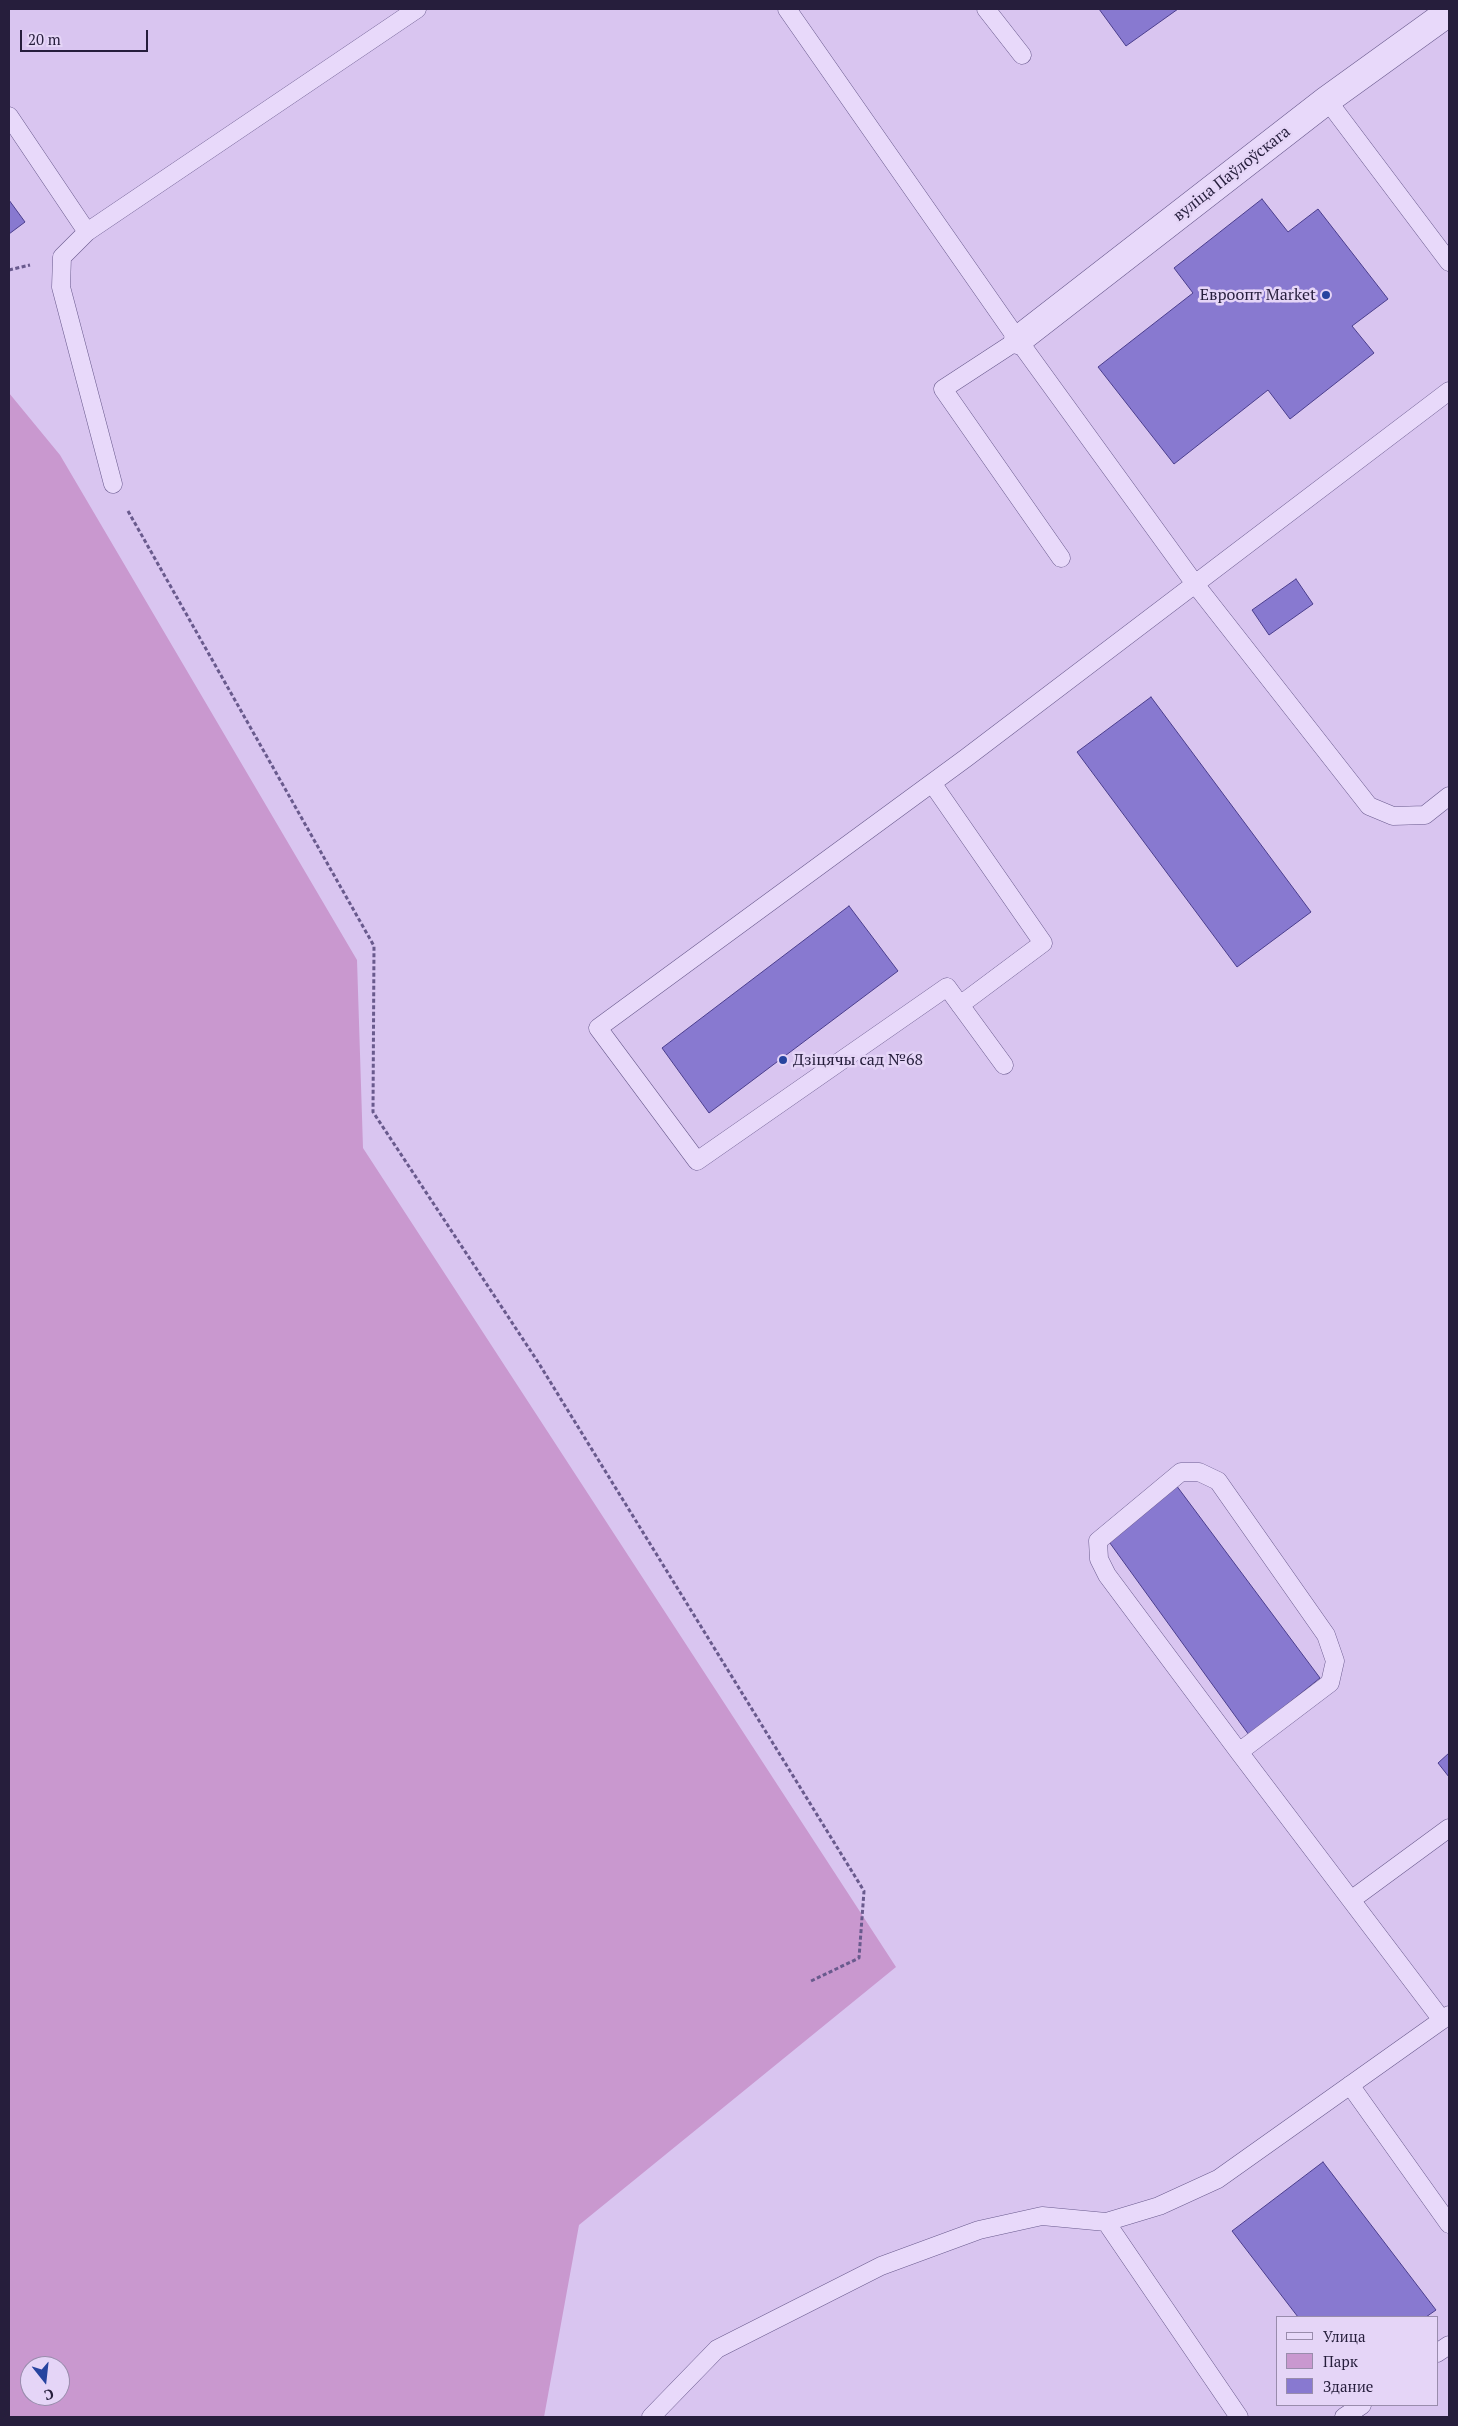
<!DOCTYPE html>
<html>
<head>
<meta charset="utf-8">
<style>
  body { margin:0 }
  #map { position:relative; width:1458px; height:2426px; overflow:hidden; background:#d9c5f0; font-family:"PT Serif",serif }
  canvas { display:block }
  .frame { position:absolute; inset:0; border:10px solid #261e3c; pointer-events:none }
  .legend { position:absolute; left:1276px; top:2316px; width:162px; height:90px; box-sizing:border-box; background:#e5d5f7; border:1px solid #998cac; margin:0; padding:6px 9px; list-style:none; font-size:15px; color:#261e3c }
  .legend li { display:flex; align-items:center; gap:10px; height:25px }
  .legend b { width:25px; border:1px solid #998cac }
  .north { position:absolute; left:20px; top:2356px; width:50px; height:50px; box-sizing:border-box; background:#e5d5f7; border:1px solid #998cac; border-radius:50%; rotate:164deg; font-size:14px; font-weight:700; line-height:20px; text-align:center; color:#261e3c }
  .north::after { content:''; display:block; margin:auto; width:18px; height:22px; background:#27449f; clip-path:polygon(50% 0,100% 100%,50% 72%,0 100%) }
  .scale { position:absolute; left:20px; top:30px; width:128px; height:22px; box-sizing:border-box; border:2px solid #261e3c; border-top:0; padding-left:6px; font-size:15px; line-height:18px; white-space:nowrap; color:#261e3c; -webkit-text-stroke:4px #e5d5f7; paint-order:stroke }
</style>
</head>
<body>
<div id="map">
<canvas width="1458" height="2426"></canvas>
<div class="frame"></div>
<ul class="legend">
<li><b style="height:6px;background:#e8d9fa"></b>Улица</li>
<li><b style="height:14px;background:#c998cf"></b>Парк</li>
<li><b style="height:14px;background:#8879d0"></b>Здание</li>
</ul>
<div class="north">С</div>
<div class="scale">20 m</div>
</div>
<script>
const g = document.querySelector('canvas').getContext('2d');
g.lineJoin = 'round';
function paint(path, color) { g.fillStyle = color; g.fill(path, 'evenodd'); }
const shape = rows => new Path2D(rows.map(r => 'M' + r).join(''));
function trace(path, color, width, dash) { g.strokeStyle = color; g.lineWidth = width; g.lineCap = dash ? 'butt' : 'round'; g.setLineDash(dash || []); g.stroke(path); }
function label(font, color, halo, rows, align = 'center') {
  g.font = font + ' "PT Serif",serif'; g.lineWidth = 5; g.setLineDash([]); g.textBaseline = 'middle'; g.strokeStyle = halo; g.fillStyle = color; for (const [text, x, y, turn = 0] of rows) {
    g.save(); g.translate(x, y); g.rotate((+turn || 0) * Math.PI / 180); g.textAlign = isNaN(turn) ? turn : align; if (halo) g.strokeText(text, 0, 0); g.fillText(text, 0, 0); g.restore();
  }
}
const green = shape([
  [9,393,60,455,357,960,363,1148,896,1967,579,2225,544,2417,9,2417],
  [30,2366,60,2366,60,2396,30,2396]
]);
const building = shape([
  [1099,9,1178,9,1126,46,1099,9],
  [1262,199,1288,232,1318,209,1388,299,1352,326,1374,353,1290,419,1268,390,1174,464,1098,367,1193,293,1174,268,1262,199],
  [9,200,25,222,9,234,9,200],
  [1296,579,1313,604,1269,635,1252,610,1296,579],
  [1151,697,1311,912,1237,967,1077,752,1151,697],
  [849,906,898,971,709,1113,662,1048,849,906],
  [1176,1485,1320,1678,1249,1735,1107,1539,1176,1485],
  [1449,1753,1449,1777,1438,1763,1449,1753],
  [1323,2162,1436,2310,1426,2317,1298,2317,1232,2231,1323,2162]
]);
const path = shape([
  [9,270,30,265],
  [128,511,374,946,373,1112,538,1362,864,1891,859,1958,809,1982]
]);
const lane = shape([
  [787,9,1018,340,1195,584,1369,806,1393,816,1425,815,1449,796],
  [986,9,1022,55],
  [1327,100,1449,262],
  [9,116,87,232],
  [1018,340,943,389,1061,558],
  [113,484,61,287,62,257,87,232,417,9],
  [932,783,1043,943,960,1005],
  [1004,1065,947,987,697,1161,598,1028,966,758,1449,391],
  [1239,1752,1330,1683,1335,1661,1326,1635,1218,1481,1199,1472,1181,1472,1098,1541,1099,1559,1107,1575,1239,1752,1351,1900,1442,2020],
  [1351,1900,1449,1828],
  [1350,2085,1449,2224],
  [1106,2222,1239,2417],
  [1437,2353,1449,2345],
  [651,2417,717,2349,881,2266,979,2230,1042,2216,1106,2222,1159,2206,1218,2179,1449,2015],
  [1344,2417,1362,2405]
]);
const street = shape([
  [1018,340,1327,100,1449,12]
]);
const markers = [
  [1326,295,5,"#27449f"],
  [783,1060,5,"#27449f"]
];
const streetNames = [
  ["вуліца Паўлоўскага",1232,174,-38]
];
const poiNames = [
  ["Евроопт Market",1316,295],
  ["Дзіцячы сад №68",793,1060,"left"]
];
paint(green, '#c998cf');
paint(building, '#8879d0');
trace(building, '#4b3e8d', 1);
trace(lane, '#695a8d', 19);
trace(street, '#695a8d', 29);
trace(path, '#695a8d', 3, [4, 2.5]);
trace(lane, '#e8d9fa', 18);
trace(street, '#e8d9fa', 28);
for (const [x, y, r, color] of markers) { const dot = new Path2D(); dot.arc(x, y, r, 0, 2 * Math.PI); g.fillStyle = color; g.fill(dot); trace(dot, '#e5d5f7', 2); }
label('16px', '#261e3c', '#e5d5f7', streetNames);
label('16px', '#261e3c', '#e5d5f7', poiNames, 'right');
</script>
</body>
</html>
